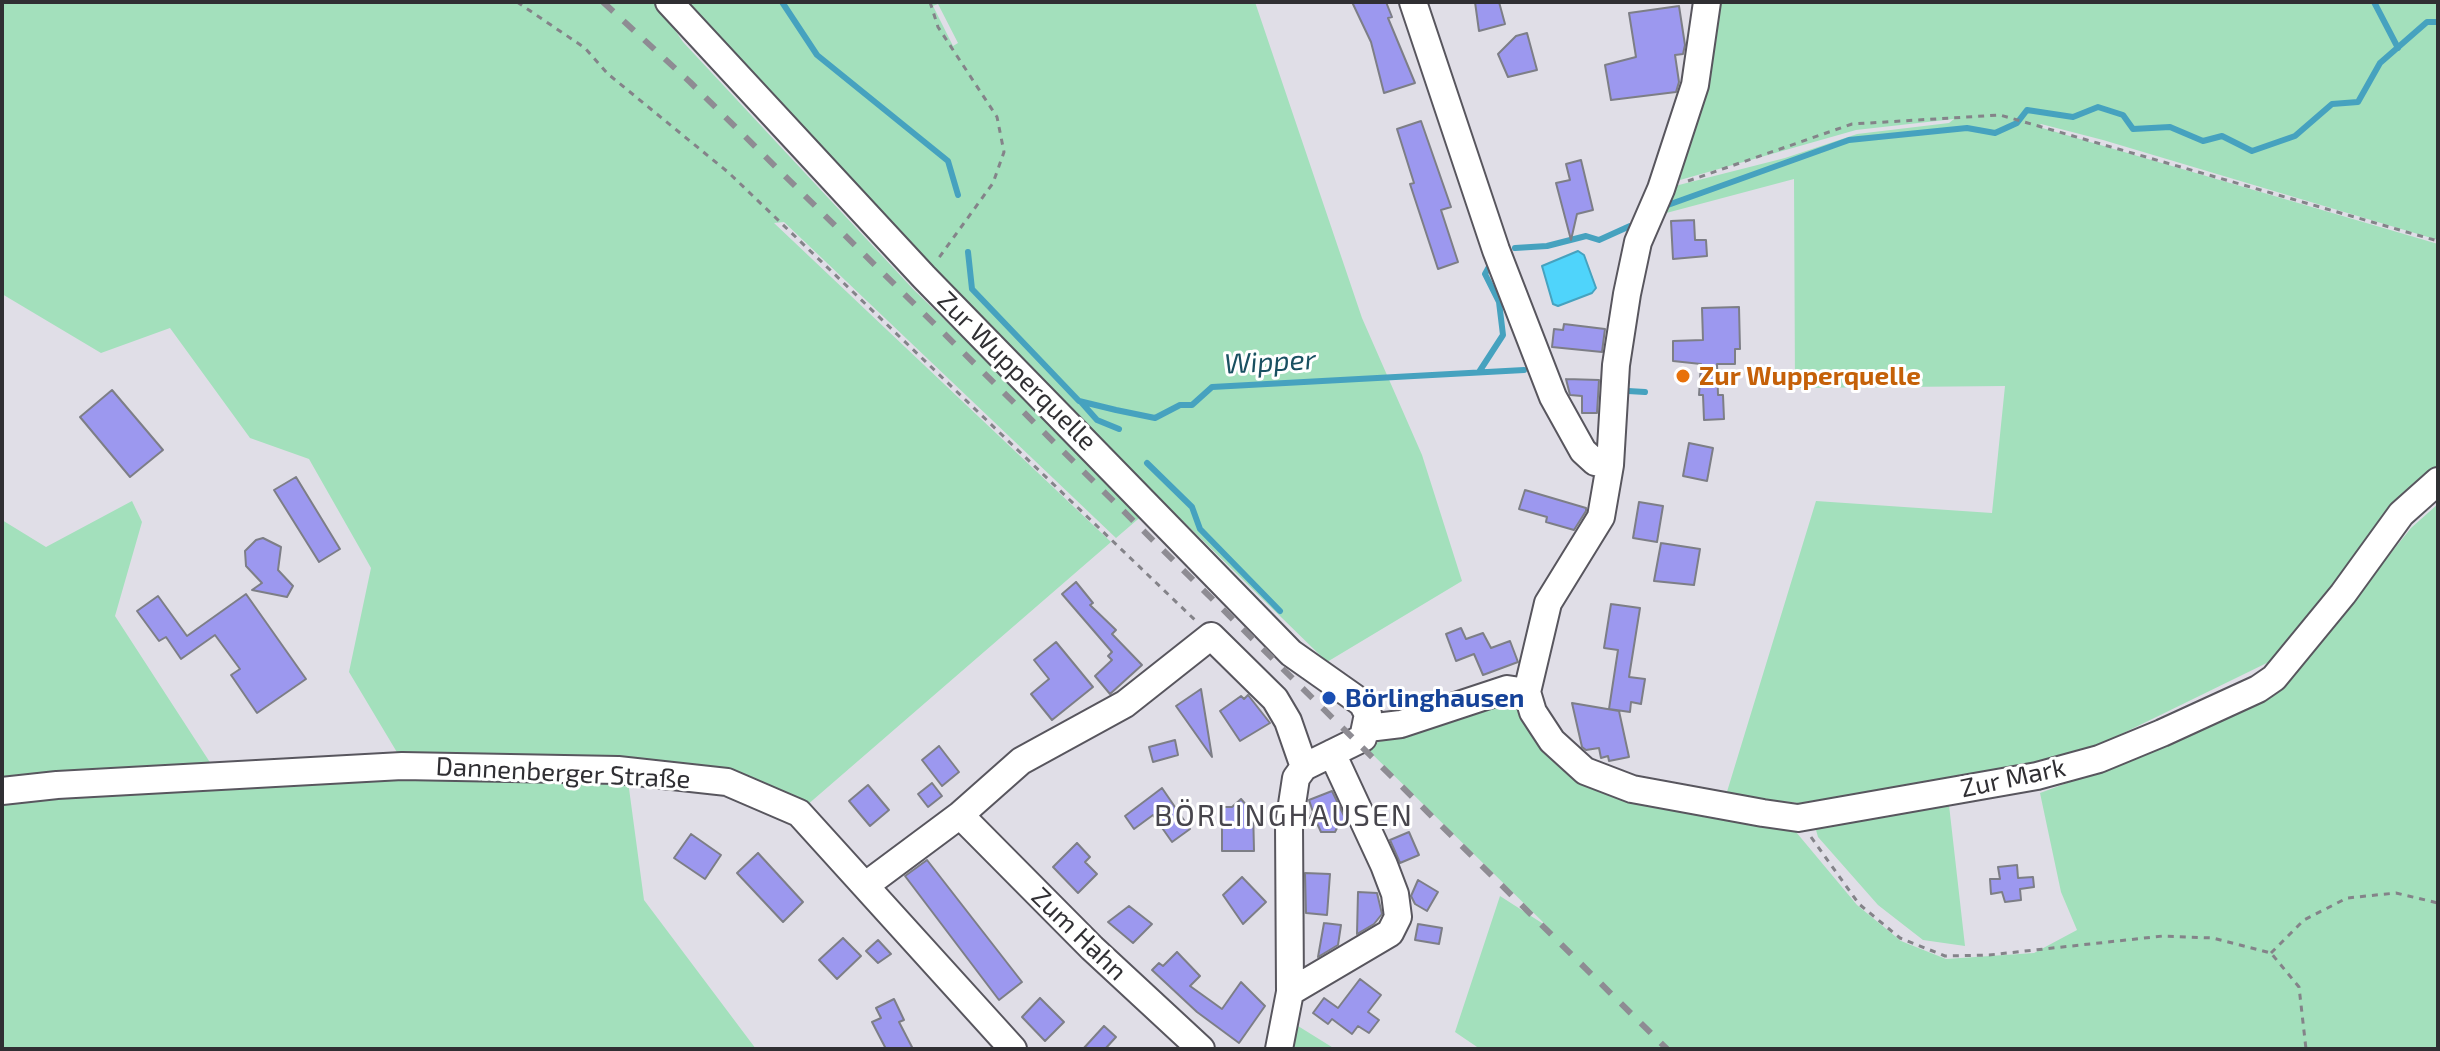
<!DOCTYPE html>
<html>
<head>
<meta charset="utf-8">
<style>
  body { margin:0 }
  #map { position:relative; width:2440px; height:1051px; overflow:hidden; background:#e0dee7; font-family:"Exo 2",sans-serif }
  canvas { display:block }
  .frame { position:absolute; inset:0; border:4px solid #302f33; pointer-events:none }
</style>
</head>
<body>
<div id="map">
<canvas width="2440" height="1051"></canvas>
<div class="frame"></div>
</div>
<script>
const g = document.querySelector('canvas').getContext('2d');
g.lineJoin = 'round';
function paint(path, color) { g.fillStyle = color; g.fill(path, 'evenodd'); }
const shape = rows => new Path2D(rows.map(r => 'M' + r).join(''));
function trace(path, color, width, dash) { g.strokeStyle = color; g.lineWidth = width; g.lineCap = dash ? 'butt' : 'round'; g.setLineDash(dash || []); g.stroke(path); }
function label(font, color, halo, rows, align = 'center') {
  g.font = font + ' "Exo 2",sans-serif'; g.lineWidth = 6; g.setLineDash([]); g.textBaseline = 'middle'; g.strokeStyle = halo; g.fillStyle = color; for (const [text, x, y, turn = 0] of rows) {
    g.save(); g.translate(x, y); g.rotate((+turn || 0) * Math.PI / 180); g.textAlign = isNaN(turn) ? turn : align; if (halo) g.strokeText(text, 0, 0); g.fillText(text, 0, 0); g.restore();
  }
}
const green = shape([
  [2,2,656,2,683,42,913,289,1144,514,1116,538,784,222,774,223,1111,542,806,806,767,784,722,770,670,762,534,757,401,759,349,672,371,568,309,459,250,438,170,328,101,353,2,294],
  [674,2,1255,2,1362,318,1422,455,1462,581,1327,662,920,264],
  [938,4,958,43,953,46,933,6],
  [1721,2,2438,2,2438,240,2103,140,2041,124,2039,127,2438,244,2438,469,2277,658,2101,744,2044,763,1799,803,1726,795,1816,501,1992,513,2005,386,1795,388,1794,179,1655,216,1667,188,1785,158,1857,134,1949,123,1954,119,1856,130,1673,182,1695,129,1716,42],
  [132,501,142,522,115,616,213,767,2,781,2,520,46,547],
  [2438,504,2438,1049,1480,1049,1455,1032,1500,896,1548,927,1365,747,1502,697,1511,700,1567,766,1791,826,1857,905,1901,941,1946,959,2034,953,2077,930,2061,892,2040,793,2094,773,2309,655,2411,528],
  [402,775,628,781,644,900,756,1049,2,1049,2,797],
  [1949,805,1965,946,1923,940,1878,905,1818,837,1814,823],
  [1298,1026,1335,1049,1289,1049]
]);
const water = shape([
  [1578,251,1584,255,1596,288,1592,293,1558,306,1553,304,1542,266,1578,251]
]);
const stream = shape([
  [782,2,817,55,948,161,958,195],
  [2374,2,2398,48],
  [1665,206,1849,140,1967,128,1995,133,2017,123,2027,110,2073,117,2098,107,2123,115,2133,129,2170,127,2203,141,2222,136,2252,151,2295,136,2332,104,2358,102,2380,63,2427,22,2438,22],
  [1515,248,1547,246,1586,236,1599,240,1630,226],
  [968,252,972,289,1079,401,1116,410,1155,418,1180,405,1192,405,1212,387,1524,370],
  [1479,372,1503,335,1499,302,1485,274,1490,265],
  [1628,391,1645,392],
  [1081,402,1097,420,1119,429],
  [1147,463,1192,507,1200,529,1280,611]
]);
const building = shape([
  [1352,2,1386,2,1392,17,1388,18,1415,83,1384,93,1371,42,1352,2],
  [1475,2,1499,2,1505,24,1479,31,1475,2],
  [1679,6,1685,45,1683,54,1675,55,1679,82,1676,92,1611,100,1605,65,1636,57,1629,13,1679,6],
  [1527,33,1537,70,1508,77,1498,54,1516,36,1527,33],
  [1421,121,1451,207,1441,210,1458,262,1438,269,1410,184,1414,183,1397,129,1421,121],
  [1581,160,1593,210,1577,214,1571,240,1556,183,1570,180,1566,164,1581,160],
  [1694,220,1695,240,1706,240,1707,256,1673,259,1671,221,1694,220],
  [1739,307,1740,349,1735,349,1735,364,1717,364,1718,395,1723,395,1724,419,1704,420,1703,395,1699,395,1701,364,1673,361,1673,341,1703,340,1702,308,1739,307],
  [1564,324,1605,329,1602,352,1552,347,1554,329,1563,330,1564,324],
  [1566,379,1599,380,1597,413,1582,413,1582,396,1570,395,1566,379],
  [112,390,163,450,130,477,80,417,112,390],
  [1689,443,1713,448,1707,481,1683,476,1689,443],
  [296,477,340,549,319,562,274,490,296,477],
  [1525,490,1586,508,1586,511,1574,530,1546,522,1547,517,1519,509,1525,490],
  [1639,502,1663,506,1657,542,1633,538,1639,502],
  [263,538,281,547,278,570,293,586,287,597,252,590,262,583,246,566,245,551,256,540,263,538],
  [1661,543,1700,549,1694,585,1654,581,1661,543],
  [1076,582,1093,603,1090,605,1116,630,1112,634,1142,665,1110,694,1095,676,1112,660,1108,656,1112,652,1062,594,1076,582],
  [246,594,306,679,257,713,231,675,240,669,215,635,181,659,166,637,159,641,137,611,158,596,187,636,246,594],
  [1611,604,1640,608,1629,677,1645,679,1641,704,1631,702,1630,712,1609,709,1618,650,1604,648,1611,604],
  [1461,628,1466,639,1483,633,1491,648,1510,641,1518,662,1483,675,1474,654,1456,661,1446,634,1461,628],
  [1056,642,1093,687,1052,720,1031,694,1049,679,1034,660,1056,642],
  [1201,689,1212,757,1176,706,1201,689],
  [1248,695,1270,723,1240,741,1220,711,1241,696,1244,699,1248,695],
  [1572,703,1619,711,1629,757,1609,761,1608,756,1601,758,1599,748,1586,750,1582,747,1572,703],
  [1175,740,1178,755,1153,762,1149,747,1175,740],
  [939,746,959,772,942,786,922,760,939,746],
  [932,783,942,796,928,807,918,794,932,783],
  [868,785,889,810,870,826,849,801,868,785],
  [1162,788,1190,829,1172,842,1153,815,1134,829,1125,816,1162,788],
  [1332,791,1347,822,1338,826,1335,832,1321,832,1316,821,1310,818,1313,812,1309,800,1332,791],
  [1241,799,1248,807,1253,807,1254,851,1222,851,1222,807,1232,807,1241,799],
  [1409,832,1419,855,1400,863,1390,840,1409,832],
  [691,834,721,855,705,879,674,858,691,834],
  [1077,843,1090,857,1085,862,1097,874,1078,893,1053,867,1077,843],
  [758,853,803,902,783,922,737,873,758,853],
  [927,860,1022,982,999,1000,905,876,927,860],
  [2017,865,2018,878,2033,877,2034,887,2020,889,2021,900,2005,902,2002,892,1991,894,1990,879,2000,879,1998,867,2017,865],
  [1305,873,1330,874,1327,915,1306,913,1305,873],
  [1242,877,1266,902,1243,924,1223,895,1242,877],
  [1418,880,1438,892,1427,911,1415,904,1411,896,1418,880],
  [1358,892,1377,893,1382,914,1374,924,1357,934,1358,892],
  [1129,906,1152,924,1133,943,1108,922,1129,906],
  [1324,923,1341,925,1338,945,1318,957,1324,923],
  [1418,924,1442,928,1439,944,1415,940,1418,924],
  [843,938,861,956,837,979,819,960,843,938],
  [878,940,891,954,878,963,866,951,878,940],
  [1177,952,1200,976,1190,986,1222,1009,1241,982,1265,1006,1239,1043,1197,1012,1152,970,1159,963,1163,966,1177,952],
  [1360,979,1381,995,1368,1012,1379,1020,1369,1033,1358,1026,1352,1034,1332,1019,1328,1024,1313,1013,1324,998,1338,1008,1360,979],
  [1040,998,1064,1022,1045,1041,1022,1017,1040,998],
  [894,999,904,1020,899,1022,913,1049,886,1049,872,1022,881,1018,876,1008,894,999],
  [1104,1026,1116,1037,1105,1049,1083,1049,1104,1026]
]);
const path = shape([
  [517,2,585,48,608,74,729,173,1196,621],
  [930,2,938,27,997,117,1004,152,993,183,938,259],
  [1688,181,1852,124,2000,115,2438,241],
  [1811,837,1859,904,1900,938,1945,956,1989,955,2163,936,2213,938,2271,953,2299,987,2306,1049],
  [2271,953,2304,920,2347,898,2396,893,2438,903]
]);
const minor = shape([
  [669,2,924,277,1291,653,1362,703,1368,714,1363,738,1304,767],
  [1413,2,1496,250,1553,397,1583,451,1595,462,1610,465],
  [1527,692,1533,712,1552,741,1585,771,1632,789,1763,813,1798,818,2037,776,2099,759,2162,733,2258,689,2274,678,2343,594,2401,514,2438,481],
  [1527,692,1548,603,1601,517,1610,465,1616,365,1627,294,1638,242,1661,189,1695,85,1707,2],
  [1368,728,1401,724,1507,689,1527,692],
  [2,791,57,785,402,766,618,770,727,782,799,813,1013,1049],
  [960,815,1092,948,1201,1049],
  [866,885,960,815,1021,761,1125,704,1211,636,1275,699,1288,721,1304,767],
  [1290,992,1390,933,1398,917,1395,894,1384,865,1332,753],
  [1279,1049,1290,992,1289,824,1296,778,1304,767]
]);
const rail = shape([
  [603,2,690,82,1667,1049]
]);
const markers = [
  [1683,376,8,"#e8710a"],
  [1329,698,8,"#1a4fb4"]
];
const streetNames = [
  ["Zur Wupperquelle",1017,371,45],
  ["Dannenberger Straße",563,773,3],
  ["Zur Mark",2013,778,-12],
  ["Zum Hahn",1079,934,44]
];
const foodNames = [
  ["Zur Wupperquelle",1699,376]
];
const transitNames = [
  ["Börlinghausen",1345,698]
];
const waterNames = [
  ["Wipper",1270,362,-3]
];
const quarterNames = [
  ["BÖRLINGHAUSEN",1284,816]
];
paint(green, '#a3e0bc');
paint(water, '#4fd4fb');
trace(water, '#46a2bf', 2);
trace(stream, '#46a2bf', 6);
paint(building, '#9c98ef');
trace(building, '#7d7e86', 2);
trace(minor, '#58565e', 30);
trace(path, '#848389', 3, [6, 6]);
trace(minor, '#fff', 26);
trace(rail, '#8e8c93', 6, [14, 14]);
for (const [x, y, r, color] of markers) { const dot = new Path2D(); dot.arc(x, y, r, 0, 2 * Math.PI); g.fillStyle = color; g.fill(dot); trace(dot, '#fff', 3); }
label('26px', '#302f33', '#fff', streetNames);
label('bold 26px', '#c56008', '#fff', foodNames, 'left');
label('bold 26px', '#164399', '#fff', transitNames, 'left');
label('italic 28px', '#195061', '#fff', waterNames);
g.letterSpacing = '2px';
label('30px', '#47454c', '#fff', quarterNames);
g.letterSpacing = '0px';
</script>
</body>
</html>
